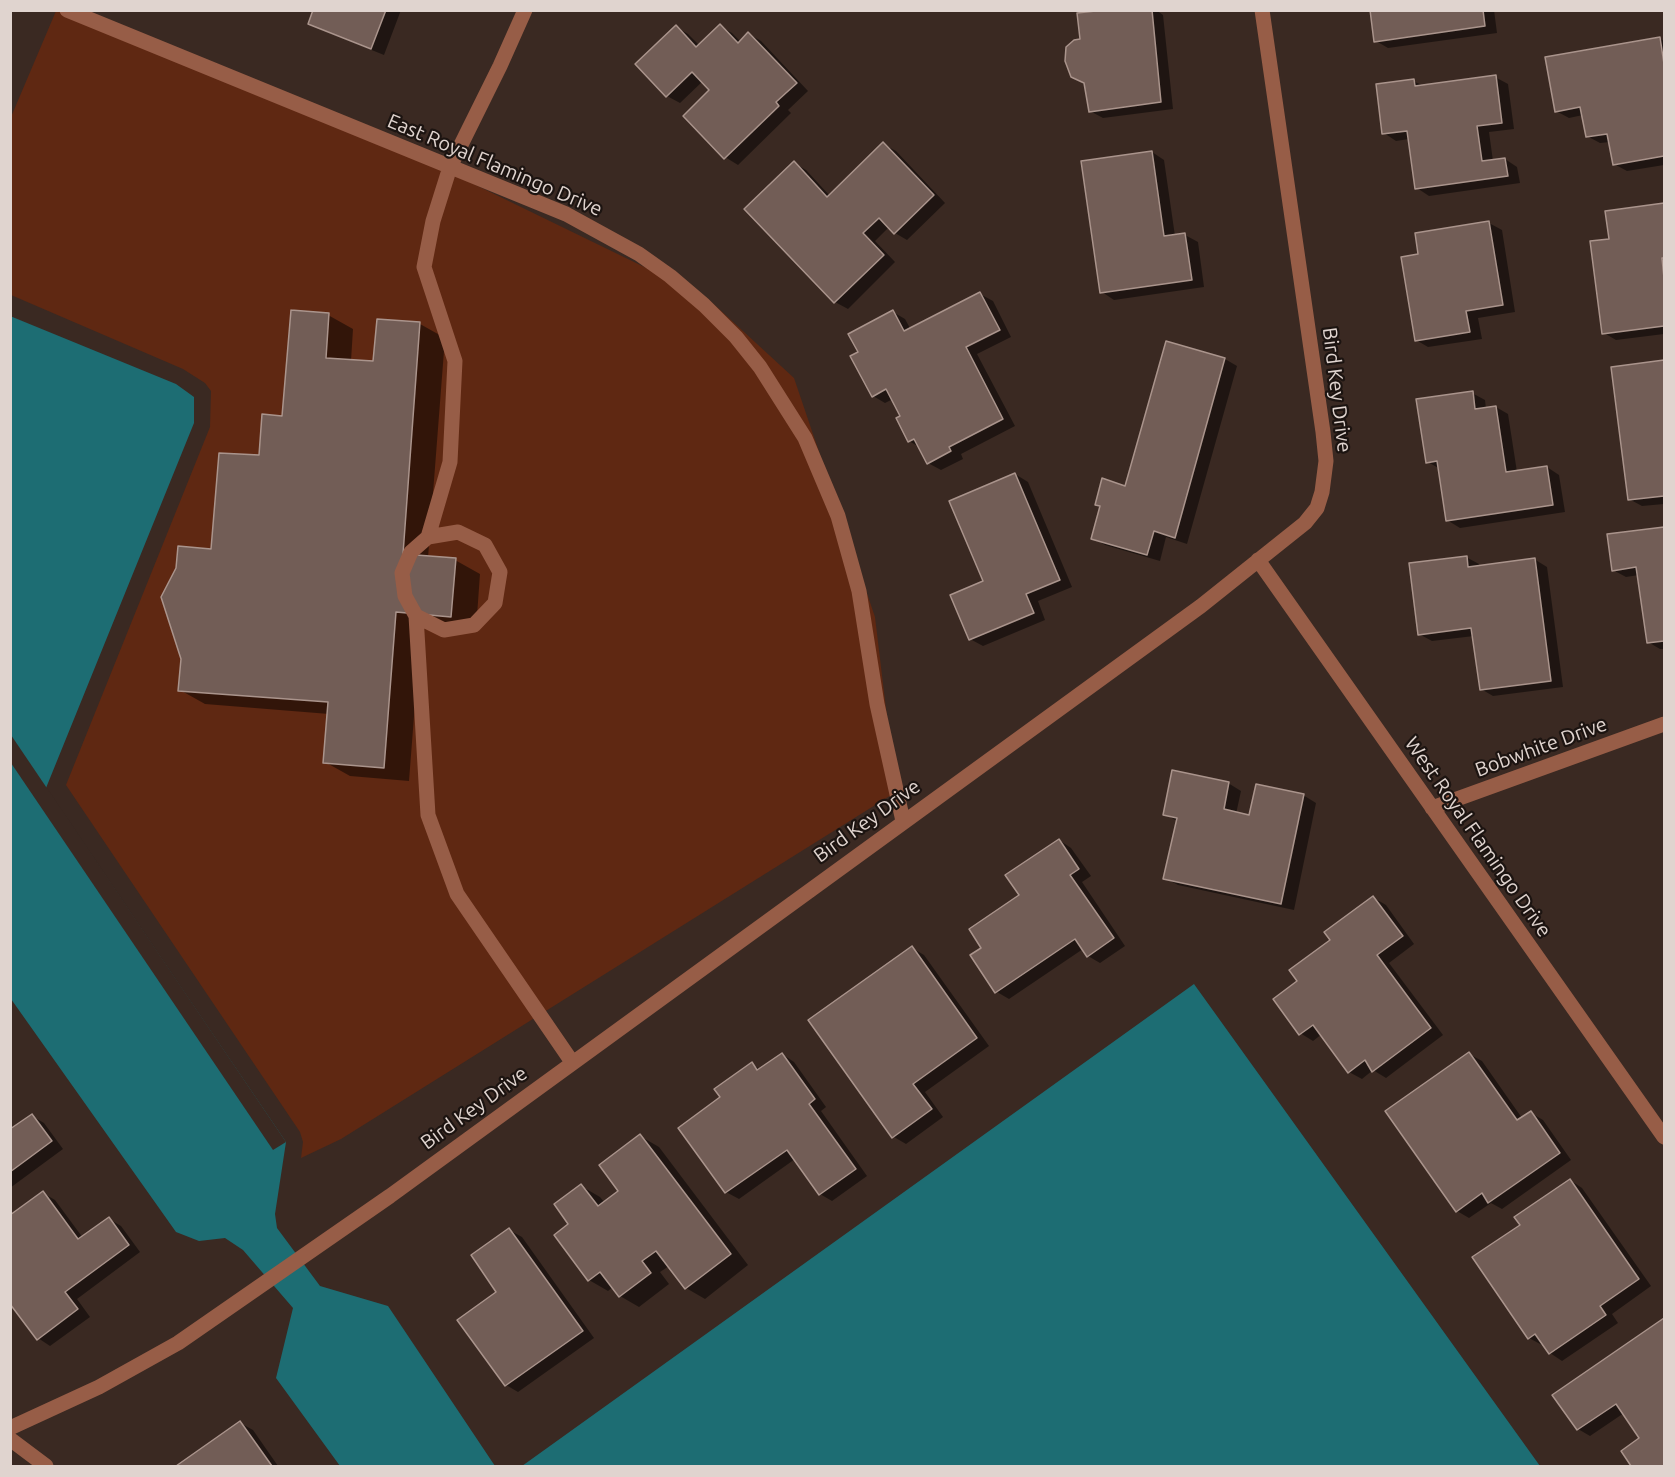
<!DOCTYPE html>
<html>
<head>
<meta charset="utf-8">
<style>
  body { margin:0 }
  #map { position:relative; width:1675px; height:1477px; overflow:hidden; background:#3a2922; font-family:Ubuntu,sans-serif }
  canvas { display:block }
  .frame { position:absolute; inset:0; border:12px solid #e0d4cf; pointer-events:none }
</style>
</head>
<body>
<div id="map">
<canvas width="1675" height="1477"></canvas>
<div class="frame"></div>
</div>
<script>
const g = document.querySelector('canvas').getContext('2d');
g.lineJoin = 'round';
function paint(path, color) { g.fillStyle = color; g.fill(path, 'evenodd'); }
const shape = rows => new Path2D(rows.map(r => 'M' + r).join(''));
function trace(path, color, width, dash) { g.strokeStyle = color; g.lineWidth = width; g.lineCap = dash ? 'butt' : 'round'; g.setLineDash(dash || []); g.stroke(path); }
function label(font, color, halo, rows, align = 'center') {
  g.font = font + ' Ubuntu,sans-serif'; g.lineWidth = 4.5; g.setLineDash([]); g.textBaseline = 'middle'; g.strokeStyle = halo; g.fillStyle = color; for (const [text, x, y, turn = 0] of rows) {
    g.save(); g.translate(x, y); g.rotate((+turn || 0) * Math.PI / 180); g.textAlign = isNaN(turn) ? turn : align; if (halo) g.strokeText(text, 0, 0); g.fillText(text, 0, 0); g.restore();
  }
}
const green = shape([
  [76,10,412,154,706,297,794,378,875,617,896,792,341,1139,301,1158,303,1142,300,1132,66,785,210,427,211,391,205,383,183,369,11,295,11,117,56,11]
]);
const water = shape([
  [10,316,176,384,194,397,194,423,46,788,286,1142,275,1214,277,1228,320,1286,388,1306,495,1466,340,1466,276,1378,293,1308,243,1250,225,1238,199,1241,176,1232,11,999],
  [1194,984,1540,1466,522,1466]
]);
const pier = shape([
  [11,735,286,1142,273,1150,11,763]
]);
const shadow = shape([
  [314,10,401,10,384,55,322,30,309,23],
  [1121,10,1156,10,1163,15,1173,109,1103,118,1090,111,1081,40],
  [1372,10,1494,10,1497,33,1388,48,1376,41],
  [720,26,732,33,741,42,749,34,761,41,808,91,788,110,791,113,738,165,725,157,711,90,703,81,680,103,667,96,637,64,676,27,688,34,700,46],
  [1659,38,1664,41,1664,165,1627,171,1614,164,1610,142,1600,143,1587,136,1583,115,1569,118,1556,111],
  [1495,77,1508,84,1514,129,1489,132,1493,161,1505,159,1517,167,1520,183,1429,196,1417,188,1409,139,1396,141,1384,133,1413,81,1424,86],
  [883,144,896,151,945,203,907,240,895,233,889,227,875,241,895,262,848,309,835,302,794,163,806,170,830,196],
  [1152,152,1164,160,1175,236,1185,235,1198,242,1204,287,1114,300,1102,292],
  [1664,205,1664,334,1616,340,1604,333,1610,240,1606,212],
  [1489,223,1502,230,1515,312,1478,318,1482,339,1428,347,1416,340,1419,256],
  [980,294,993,301,1011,337,977,354,1015,426,961,454,963,459,941,470,928,463,921,448,909,441,902,417,893,399,885,403,873,396,860,353,893,312,905,319,911,330],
  [328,315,353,329,351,361,375,363,420,324,445,338,428,558,455,560,480,574,476,630,421,626,409,781,350,776,325,762,329,714,205,704,180,690,213,551,260,457,284,418],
  [1167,343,1225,359,1237,366,1187,544,1166,537,1160,561,1105,545,1093,538,1102,507,1096,504,1126,487],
  [1664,362,1664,504,1642,506,1629,499,1612,369],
  [1472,393,1485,400,1486,409,1496,407,1508,414,1517,472,1547,467,1559,475,1565,512,1460,528,1447,520,1440,469,1428,462],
  [1015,474,1028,482,1072,587,1038,601,1045,620,983,646,970,639],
  [1664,528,1664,649,1660,649,1648,642,1639,575,1626,577,1613,570,1608,536],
  [1466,557,1479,564,1479,567,1534,559,1547,567,1563,687,1493,696,1481,689,1474,636,1432,641,1419,634],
  [1228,783,1241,791,1236,814,1251,816,1303,795,1316,803,1294,910,1178,885,1165,878,1177,821,1165,814],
  [1059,840,1071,848,1091,876,1082,882,1125,946,1100,963,1088,956,1083,949,1009,999,997,992,983,948],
  [1374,898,1386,905,1414,944,1389,963,1443,1035,1386,1078,1373,1070,1362,1079,1349,1072,1322,1034,1313,1041,1300,1033,1299,981,1332,940],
  [912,948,924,955,989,1046,925,1092,943,1117,906,1144,894,1137],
  [782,1054,794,1062,826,1107,821,1111,867,1176,832,1201,820,1194,795,1159,739,1199,726,1192,723,1098,752,1064,761,1070],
  [1469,1054,1482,1061,1522,1118,1531,1113,1543,1120,1571,1160,1502,1209,1491,1203,1469,1218,1457,1211],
  [32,1116,44,1123,63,1149,10,1188,10,1131],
  [640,1136,659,1147,748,1265,705,1299,686,1288,669,1266,660,1272,669,1284,639,1307,620,1296,613,1287,608,1291,589,1280,570,1224,581,1186,600,1197,605,1203,620,1191],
  [1570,1180,1582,1188,1651,1286,1612,1314,1618,1323,1562,1361,1550,1353,1544,1344,1542,1345,1529,1338,1475,1258,1522,1225],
  [43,1193,55,1200,83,1238,109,1219,121,1226,140,1252,77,1299,90,1317,50,1346,38,1338],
  [509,1230,522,1237,594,1338,518,1392,506,1385,499,1292],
  [1664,1319,1664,1466,1633,1466,1623,1452,1641,1439,1624,1413,1590,1436,1578,1429,1554,1396],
  [240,1423,253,1430,278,1466,179,1466]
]);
const building = shape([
  [313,10,386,10,371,49,308,24,313,10],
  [1105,10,1152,10,1161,102,1089,112,1084,83,1071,77,1065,61,1066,47,1074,40,1080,39,1077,13,1105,10],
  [1370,10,1483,10,1485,26,1374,42,1370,10],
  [720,24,738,43,748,32,797,83,776,102,779,106,724,159,683,116,709,90,692,72,666,97,635,64,676,25,696,47,720,24],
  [1660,37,1664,64,1664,156,1613,165,1607,134,1586,137,1580,107,1555,112,1545,57,1660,37],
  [1496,75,1502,123,1477,126,1482,161,1505,158,1508,176,1415,189,1407,131,1382,134,1376,84,1414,79,1415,86,1496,75],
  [883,142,934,195,894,234,879,218,863,233,884,255,834,303,744,209,794,161,827,197,883,142],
  [1152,151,1164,236,1185,233,1192,280,1100,293,1081,161,1152,151],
  [1664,203,1664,258,1662,258,1664,278,1664,326,1602,334,1590,241,1609,239,1605,211,1664,203],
  [1489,221,1503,305,1466,311,1470,332,1415,341,1401,257,1418,254,1415,233,1489,221],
  [980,292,1000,330,966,347,1003,419,949,447,951,451,927,464,914,439,908,442,896,418,900,416,886,389,872,397,850,356,858,352,848,334,893,310,904,331,980,292],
  [291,310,329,313,326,358,373,361,377,319,420,322,403,554,456,558,451,617,396,612,384,768,323,763,328,702,178,691,181,659,161,597,176,568,178,546,211,549,219,453,259,455,262,414,282,416,291,310],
  [1166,341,1225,358,1175,538,1154,531,1147,555,1091,539,1100,506,1095,505,1102,478,1125,486,1166,341],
  [1664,360,1664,496,1628,500,1611,367,1664,360],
  [1473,391,1475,409,1496,406,1506,472,1547,466,1553,505,1446,521,1437,461,1426,463,1416,399,1473,391],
  [1015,473,1060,580,1026,594,1034,613,969,640,950,595,983,581,949,501,1015,473],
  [1664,527,1664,641,1647,643,1636,567,1612,571,1607,534,1664,527],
  [1467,556,1468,567,1535,558,1551,681,1480,690,1471,628,1418,635,1409,563,1467,556],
  [1172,770,1229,782,1224,809,1249,815,1256,784,1304,794,1281,904,1163,879,1177,818,1163,815,1172,770],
  [1059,839,1079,869,1070,875,1114,938,1087,957,1075,939,995,993,970,955,981,948,969,929,1019,895,1005,875,1059,839],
  [1373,896,1403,936,1377,955,1431,1028,1372,1072,1365,1060,1348,1073,1313,1025,1299,1035,1273,999,1297,981,1289,970,1330,940,1324,932,1373,896],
  [912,946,977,1038,913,1084,932,1109,892,1138,808,1020,912,946],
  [1469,1052,1517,1120,1531,1111,1560,1153,1488,1203,1482,1193,1456,1212,1385,1111,1469,1052],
  [782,1053,815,1099,809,1104,856,1169,819,1195,787,1150,725,1193,678,1128,720,1097,714,1089,752,1062,757,1070,782,1053],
  [32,1114,52,1141,10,1172,10,1129,32,1114],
  [640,1134,731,1254,685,1289,656,1251,642,1261,651,1273,619,1297,600,1272,588,1281,554,1235,568,1224,554,1204,581,1184,598,1206,618,1191,599,1165,640,1134],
  [1570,1179,1639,1279,1600,1306,1606,1315,1549,1354,1535,1334,1528,1339,1472,1257,1520,1225,1514,1217,1570,1179],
  [43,1191,78,1239,109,1217,129,1245,65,1292,78,1309,37,1340,10,1304,10,1215,43,1191],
  [509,1228,583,1331,505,1386,457,1320,496,1292,471,1255,509,1228],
  [1664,1318,1664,1466,1631,1466,1621,1451,1639,1438,1616,1404,1577,1430,1552,1395,1664,1318],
  [240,1421,272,1466,176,1466,240,1421]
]);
const minor = shape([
  [67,10,566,214,639,254,670,276,704,305,736,337,760,367,805,438,838,516,859,591,877,704,903,821],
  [428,537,450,462,455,361,424,267,433,221,450,167,500,66,525,10],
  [1258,560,1664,1137],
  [416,616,444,630,474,625,495,603,500,572,485,545,458,532,428,537,411,552,402,573,405,596,416,616,428,815,457,894,572,1062],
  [1432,808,1664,724],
  [10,1428,99,1387,178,1343,390,1196,1201,606,1305,523,1317,508,1322,492,1326,461,1323,432,1262,10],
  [10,1439,46,1466]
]);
const streetNames = [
  ["East Royal Flamingo Drive",495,165,23],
  ["Bird Key Drive",1337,390,83],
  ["Bobwhite Drive",1541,747,-20],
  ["Bird Key Drive",867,821,-36],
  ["West Royal Flamingo Drive",1478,837,55],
  ["Bird Key Drive",474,1108,-36]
];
paint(green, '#5f2812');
paint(water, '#1d6d73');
paint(pier, '#3a2922');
paint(shadow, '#0007');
paint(building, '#725d56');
trace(building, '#aa948c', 1.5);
trace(minor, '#975d47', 15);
label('20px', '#e0d4cf', '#1c1411', streetNames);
</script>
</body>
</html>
